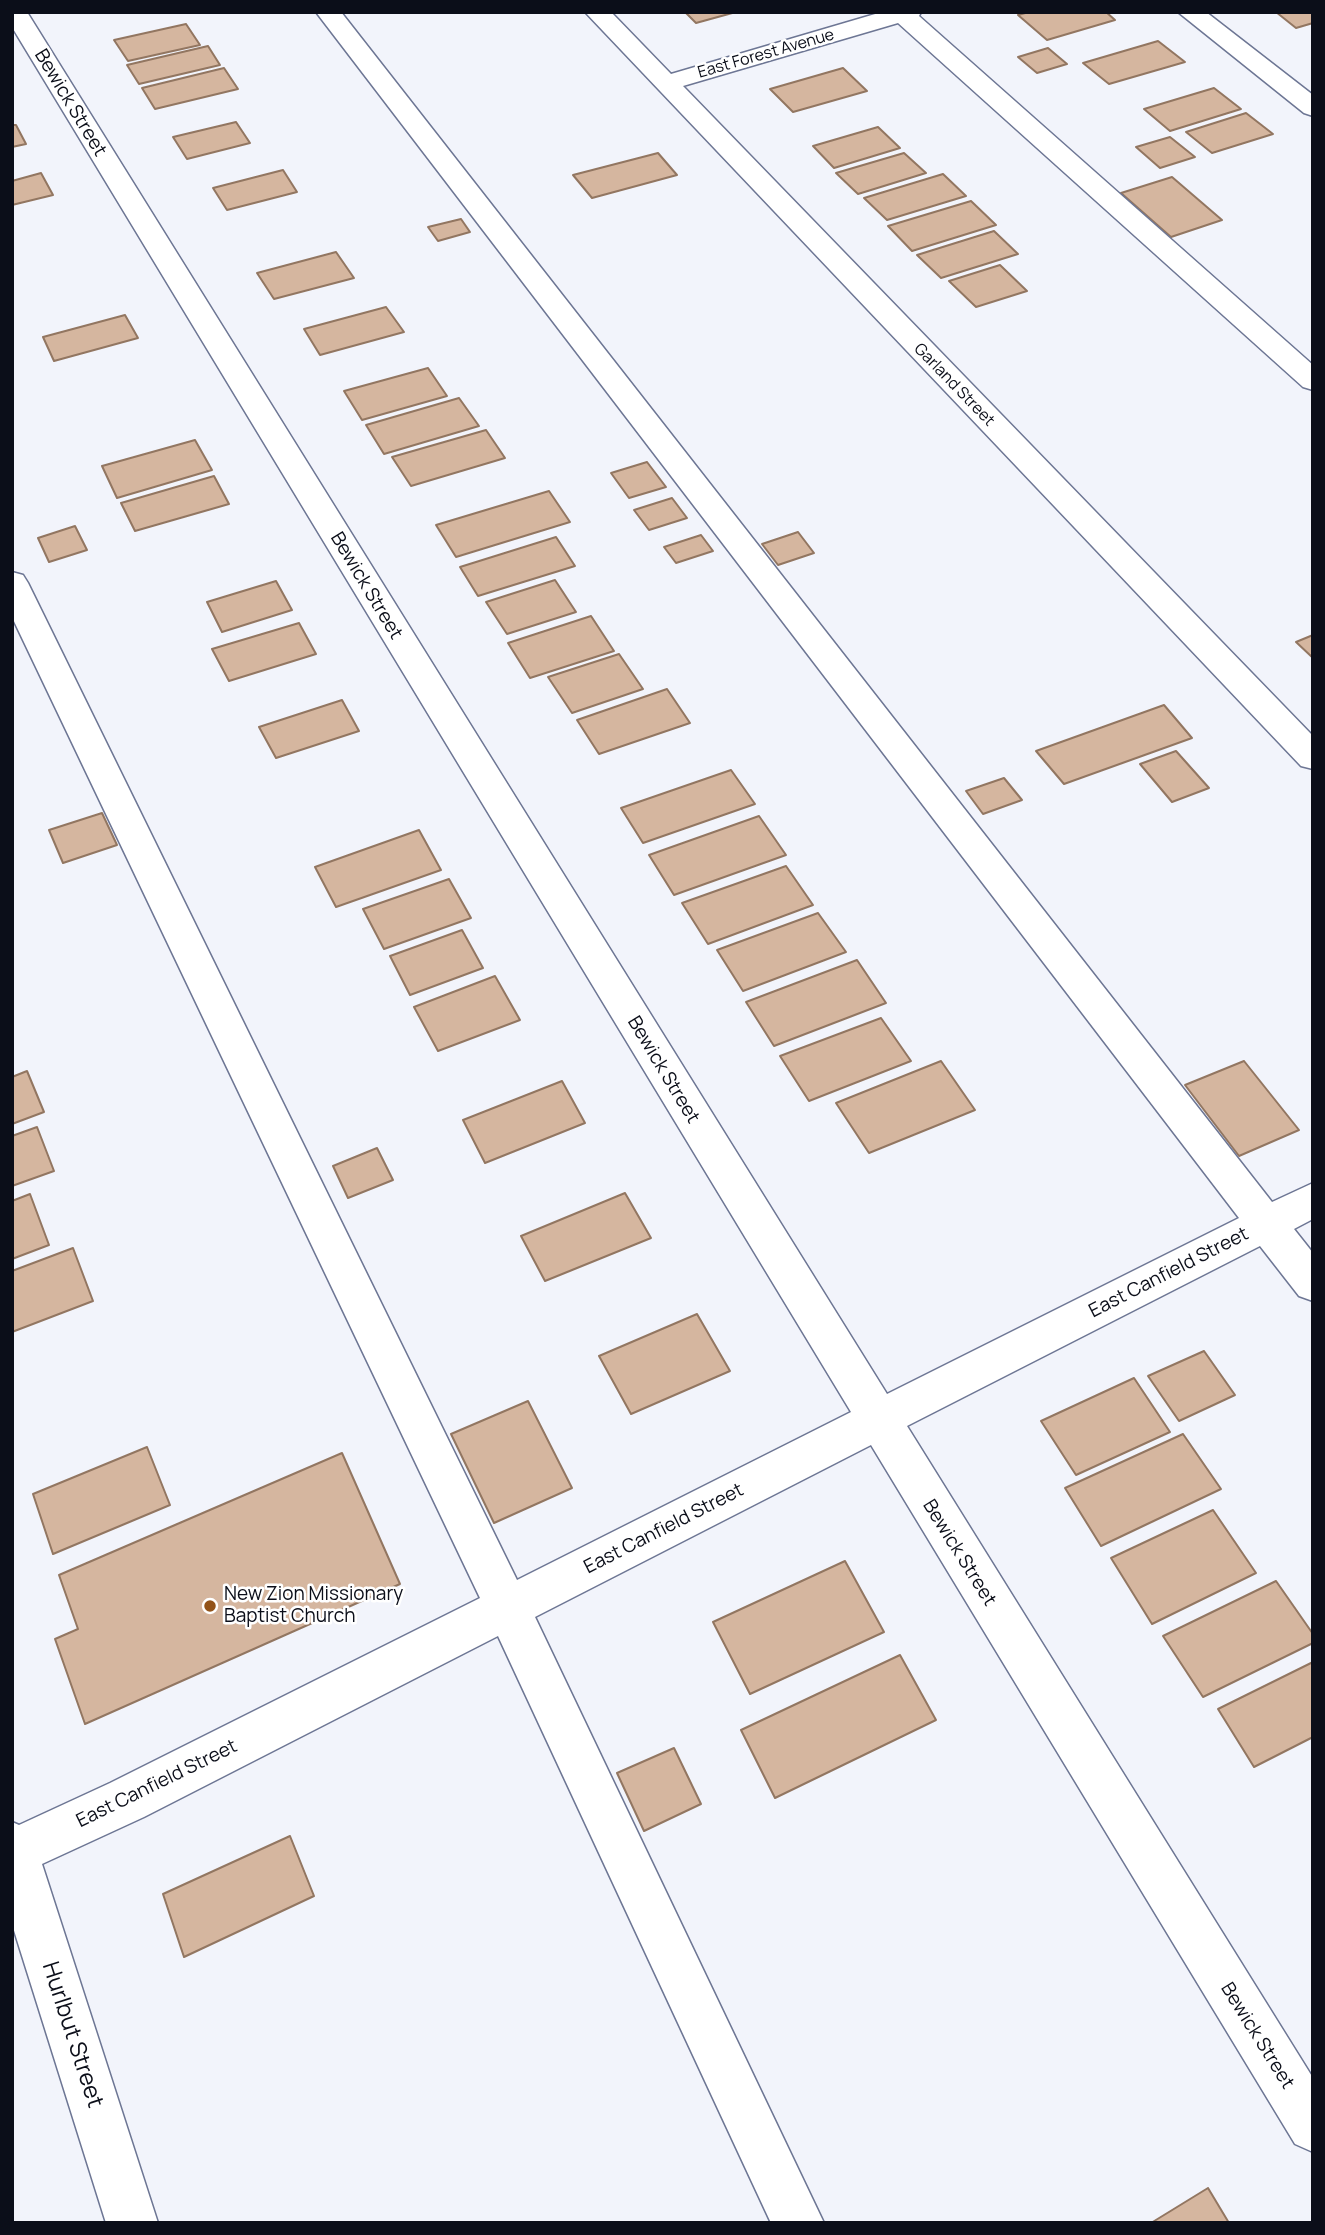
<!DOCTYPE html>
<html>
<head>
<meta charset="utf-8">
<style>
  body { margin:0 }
  #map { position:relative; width:1325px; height:2235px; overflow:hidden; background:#f2f4fb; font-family:Manrope,sans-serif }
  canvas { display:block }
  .frame { position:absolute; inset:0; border:14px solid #0b0e19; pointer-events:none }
</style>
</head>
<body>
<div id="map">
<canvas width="1325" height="2235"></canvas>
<div class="frame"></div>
</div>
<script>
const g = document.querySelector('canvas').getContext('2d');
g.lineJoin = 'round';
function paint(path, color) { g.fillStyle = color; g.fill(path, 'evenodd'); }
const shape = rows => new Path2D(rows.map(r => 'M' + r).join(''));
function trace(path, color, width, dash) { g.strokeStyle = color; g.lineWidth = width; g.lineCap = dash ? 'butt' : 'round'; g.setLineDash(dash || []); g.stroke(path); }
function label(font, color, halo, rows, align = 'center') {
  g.font = font + ' Manrope,sans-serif'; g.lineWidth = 5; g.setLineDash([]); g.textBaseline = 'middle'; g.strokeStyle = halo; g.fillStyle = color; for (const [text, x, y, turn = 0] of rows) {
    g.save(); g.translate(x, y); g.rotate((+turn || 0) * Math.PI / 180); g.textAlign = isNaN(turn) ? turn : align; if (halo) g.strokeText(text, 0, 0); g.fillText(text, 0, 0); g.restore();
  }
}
const building = shape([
  [685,12,736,12,696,23,685,12],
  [1029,12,1106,12,1115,20,1047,40,1018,15,1029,12],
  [1276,12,1313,12,1313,23,1296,28,1276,12],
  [186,24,200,45,128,61,114,40,186,24],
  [1158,41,1185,62,1109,84,1083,63,1158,41],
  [208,46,220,65,139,84,127,65,208,46],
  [1048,48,1067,64,1037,73,1018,57,1048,48],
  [224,68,238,89,155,109,142,88,224,68],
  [843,68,867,91,793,112,770,89,843,68],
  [1214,88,1241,109,1170,131,1144,109,1214,88],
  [1246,113,1273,134,1212,153,1186,132,1246,113],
  [236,122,250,143,187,159,173,137,236,122],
  [12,125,16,125,26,144,12,147,12,125],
  [878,127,900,148,834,168,813,146,878,127],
  [1170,137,1195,157,1160,168,1136,147,1170,137],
  [658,153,677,175,592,198,573,175,658,153],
  [904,153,926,173,858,194,836,173,904,153],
  [283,170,297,192,227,210,213,188,283,170],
  [41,173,53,195,12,205,12,181,41,173],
  [943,174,966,196,887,220,864,198,943,174],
  [1172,177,1222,220,1171,237,1121,193,1172,177],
  [971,201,996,225,912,251,888,226,971,201],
  [461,219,470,232,438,241,428,227,461,219],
  [994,231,1018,254,941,278,917,255,994,231],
  [336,252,354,278,274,299,257,273,336,252],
  [1000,265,1027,291,976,307,949,281,1000,265],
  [386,307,404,332,320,355,304,329,386,307],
  [125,315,138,338,54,361,43,337,125,315],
  [428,368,447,396,362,420,344,391,428,368],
  [459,398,479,426,384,454,366,425,459,398],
  [486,430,505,458,411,486,392,457,486,430],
  [195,440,212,470,117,498,102,466,195,440],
  [647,462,666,487,629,498,611,473,647,462],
  [214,476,229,504,135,531,121,503,214,476],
  [549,491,570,522,456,557,436,525,549,491],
  [672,498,687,518,649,530,634,510,672,498],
  [75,526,87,550,49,562,38,538,75,526],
  [798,532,814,553,778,565,762,544,798,532],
  [701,535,713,551,676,563,664,547,701,535],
  [556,537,575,566,478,596,460,567,556,537],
  [555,580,576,612,507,634,486,602,555,580],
  [276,581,292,610,222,632,207,602,276,581],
  [591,616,614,651,530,678,508,643,591,616],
  [299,623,316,654,229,681,212,649,299,623],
  [1313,635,1313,658,1296,642,1313,635],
  [619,654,643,689,572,713,548,677,619,654],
  [667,689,690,723,599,754,577,720,667,689],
  [342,700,359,731,276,758,259,727,342,700],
  [1164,705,1192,738,1064,784,1036,751,1164,705],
  [1176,751,1209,788,1172,802,1140,764,1176,751],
  [731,770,755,804,643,843,621,808,731,770],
  [1004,778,1022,800,983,814,966,791,1004,778],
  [102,813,117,845,63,863,49,830,102,813],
  [759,816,786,855,674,895,649,855,759,816],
  [419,830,441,870,336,907,315,867,419,830],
  [786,866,813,905,708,944,682,903,786,866],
  [449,879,471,918,384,949,363,909,449,879],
  [818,913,846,952,743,991,717,950,818,913],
  [462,930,483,968,410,995,390,956,462,930],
  [857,960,886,1003,774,1046,746,1002,857,960],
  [495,976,520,1020,438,1051,414,1007,495,976],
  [881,1018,911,1061,809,1101,780,1056,881,1018],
  [941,1061,975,1110,869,1153,836,1103,941,1061],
  [1244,1061,1299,1130,1239,1156,1185,1085,1244,1061],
  [27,1071,44,1112,12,1124,12,1077,27,1071],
  [562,1081,585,1123,485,1163,463,1120,562,1081],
  [37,1127,54,1171,12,1186,12,1136,37,1127],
  [377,1148,393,1180,348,1198,333,1166,377,1148],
  [625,1193,651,1238,545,1281,521,1236,625,1193],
  [30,1194,49,1245,12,1259,12,1201,30,1194],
  [73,1248,93,1301,12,1332,12,1271,73,1248],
  [697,1314,730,1371,631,1414,599,1356,697,1314],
  [1204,1351,1235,1395,1179,1421,1148,1376,1204,1351],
  [1134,1378,1170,1432,1076,1475,1041,1421,1134,1378],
  [528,1401,572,1488,494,1523,451,1434,528,1401],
  [1183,1434,1221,1489,1101,1546,1065,1488,1183,1434],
  [147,1447,170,1505,53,1554,33,1494,147,1447],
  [342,1453,400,1584,85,1724,55,1639,78,1629,59,1575,342,1453],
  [1213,1510,1256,1573,1152,1624,1111,1558,1213,1510],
  [845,1561,884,1632,750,1694,713,1622,845,1561],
  [1276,1581,1313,1634,1313,1643,1203,1697,1163,1636,1276,1581],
  [900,1655,936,1720,775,1798,741,1730,900,1655],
  [1313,1662,1313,1737,1254,1767,1218,1709,1313,1662],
  [674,1748,701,1804,644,1831,617,1773,674,1748],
  [290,1836,314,1896,184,1957,163,1894,290,1836],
  [1208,2188,1229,2223,1151,2223,1208,2188]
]);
const minor = shape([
  [12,12,27,12,887,1394,1239,1218,316,12,341,12,1272,1202,1313,1183,1313,1219,1294,1229,1313,1253,1313,1301,1299,1296,1260,1246,907,1426,1313,2078,1313,2152,1295,2144,871,1445,535,1617,824,2223,771,2223,498,1636,144,1817,42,1864,158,2223,106,2223,12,1924,12,1822,19,1825,110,1783,480,1598,12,617,12,572,23,575,28,583,517,1580,851,1412,12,27,12,12],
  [585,12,611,12,671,74,882,12,921,12,919,16,1313,365,1313,390,1303,387,898,23,683,86,1313,736,1313,769,1301,766,585,12],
  [1178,12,1206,12,1313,95,1313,116,1304,113,1178,12]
]);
const markers = [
  [210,1606,7,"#925319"]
];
const farStreetnames = [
  ["East Forest Avenue",766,54,-16],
  ["Garland Street",954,385,46]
];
const streetNames = [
  ["Bewick Street",70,103,59],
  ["Bewick Street",366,586,59],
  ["Bewick Street",663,1070,59],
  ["East Canfield Street",1169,1273,-27],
  ["East Canfield Street",664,1529,-27],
  ["Bewick Street",959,1553,58],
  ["East Canfield Street",157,1784,-26],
  ["Bewick Street",1257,2036,58]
];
const poiNames = [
  ["New Zion Missionary",224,1595],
  ["Baptist Church",224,1617]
];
const nearStreetnames = [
  ["Hurlbut Street",72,2035,72]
];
paint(building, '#d5b69f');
trace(building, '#927661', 2);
trace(minor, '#6d7694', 3);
paint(minor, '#fff');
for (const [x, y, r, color] of markers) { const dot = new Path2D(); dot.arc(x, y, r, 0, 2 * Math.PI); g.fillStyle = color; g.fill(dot); trace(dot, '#fff', 2.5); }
label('16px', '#0b0e19', '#fff', farStreetnames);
label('19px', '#0b0e19', '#fff', streetNames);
label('19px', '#0b0e19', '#fff', poiNames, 'left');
label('23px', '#0b0e19', '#fff', nearStreetnames);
</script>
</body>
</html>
